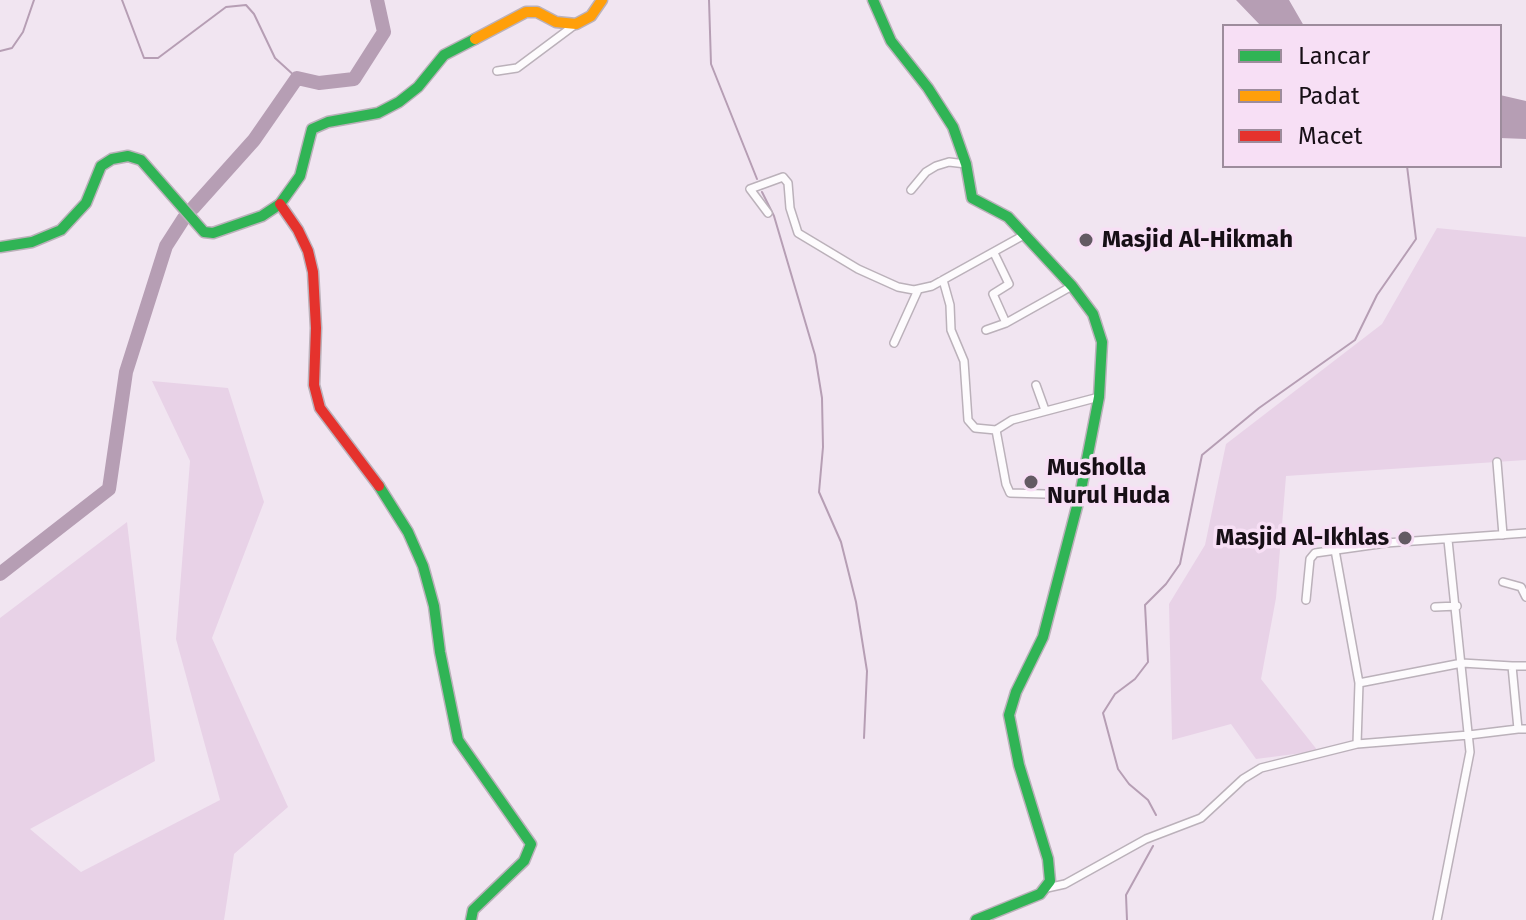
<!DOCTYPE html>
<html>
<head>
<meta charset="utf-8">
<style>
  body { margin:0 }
  #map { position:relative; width:1526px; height:920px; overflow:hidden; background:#f1e5f1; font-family:"Fira Sans",sans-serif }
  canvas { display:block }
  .legend { position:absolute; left:1222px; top:24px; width:280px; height:144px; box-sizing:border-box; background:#f7dff5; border:2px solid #9d8c9c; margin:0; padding:10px 14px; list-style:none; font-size:24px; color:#170f16 }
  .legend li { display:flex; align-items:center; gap:16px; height:40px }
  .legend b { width:40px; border:2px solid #9d8c9c }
</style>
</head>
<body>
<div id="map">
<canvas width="1526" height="920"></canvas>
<ul class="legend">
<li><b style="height:10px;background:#30b455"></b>Lancar</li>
<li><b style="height:10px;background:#ff9f0a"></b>Padat</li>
<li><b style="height:10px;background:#e5322d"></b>Macet</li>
</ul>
</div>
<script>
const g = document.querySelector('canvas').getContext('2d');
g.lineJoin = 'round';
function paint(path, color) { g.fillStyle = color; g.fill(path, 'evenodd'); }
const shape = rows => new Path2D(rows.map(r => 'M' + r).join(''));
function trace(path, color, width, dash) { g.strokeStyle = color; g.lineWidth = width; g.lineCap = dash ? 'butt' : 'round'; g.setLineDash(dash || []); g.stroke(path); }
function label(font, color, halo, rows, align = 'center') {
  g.font = font + ' "Fira Sans",sans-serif'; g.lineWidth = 7; g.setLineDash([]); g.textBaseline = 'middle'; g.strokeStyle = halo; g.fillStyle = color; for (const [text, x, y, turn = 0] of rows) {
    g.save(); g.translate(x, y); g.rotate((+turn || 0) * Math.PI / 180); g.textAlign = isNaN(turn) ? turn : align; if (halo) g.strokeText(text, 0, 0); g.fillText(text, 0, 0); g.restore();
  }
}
const green = shape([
  [1437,228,1526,237,1526,460,1286,476,1276,598,1261,679,1318,751,1256,759,1231,724,1172,740,1169,604,1205,545,1226,444,1382,324],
  [152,381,228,388,264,502,212,638,288,807,234,854,224,920,0,920,0,618,127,522,155,761,30,829,81,872,220,800,176,639,190,461]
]);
const water = shape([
  [1236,0,1289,0,1304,26,1261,26],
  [1500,95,1526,101,1526,139,1500,138]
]);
const stream = shape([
  [122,0,144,58,158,58,226,7,246,5,254,14,275,58,297,78],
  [709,0,711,64,757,179],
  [0,51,12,48,23,32,34,0],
  [762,192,774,216,815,355,822,398,823,447,819,492,841,542,856,602,867,671,864,738],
  [1156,815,1148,800,1129,784,1118,769,1103,713,1115,694,1135,679,1148,662,1145,605,1166,584,1180,564,1202,455,1259,408,1355,340,1377,295,1416,239,1407,166],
  [1127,920,1126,895,1153,846]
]);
const river = shape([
  [193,208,254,140,297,78,319,83,354,79,384,32,377,0],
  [0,574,109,489,126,372,166,246,184,218]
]);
const street = shape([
  [497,71,517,68,576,24],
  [911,190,926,172,936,166,949,162,966,164],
  [768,213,750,189,783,177,788,183,790,208,798,233,858,269,898,287,914,290,932,286,1024,235],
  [994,253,1009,284,993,294,1006,323],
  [943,280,950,305,951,330,964,361,968,420,975,428,996,430],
  [986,330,1006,323,1072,286],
  [894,343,918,290],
  [1036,385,1045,410],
  [1497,462,1503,535],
  [1080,495,1010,493,1006,484,996,430,1012,420,1099,397],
  [1335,550,1359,683],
  [1503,582,1521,587,1526,597],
  [1306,600,1310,559,1315,553,1386,543,1526,533],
  [1435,607,1457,606],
  [1512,666,1526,666],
  [1357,744,1359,683,1462,663,1512,666,1518,729,1526,729],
  [1047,888,1065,884,1146,839,1201,818,1243,779,1261,768,1357,744,1469,735,1518,729],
  [1437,920,1470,752,1448,540]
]);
const fast = shape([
  [873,0,891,41,928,88,953,127,966,164,972,198,1008,217,1072,286,1093,314,1102,342,1099,397,1080,495,1043,637,1016,692,1009,715,1019,765,1048,859,1050,881,1040,894,976,920],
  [0,247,32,242,61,230,86,203,101,166,112,159,128,156,141,160,204,232,213,233,262,216,280,204,300,176,312,129,328,122,378,113,399,102,418,87,444,55,475,39],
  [379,486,408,532,423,566,434,606,440,652,458,740,531,844,524,861,473,910,471,920]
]);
const slow = shape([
  [475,39,526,12,537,12,556,22,576,24,591,16,602,0]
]);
const jam = shape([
  [280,204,298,230,308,251,313,272,316,328,314,385,320,408,379,486]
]);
const markers = [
  [1086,240,8,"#635a63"],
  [1031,482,8,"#635a63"],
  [1405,538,8,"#635a63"]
];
const poiNames = [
  ["Masjid Al-Hikmah",1102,240],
  ["Musholla",1047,468],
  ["Nurul Huda",1047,496],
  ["Masjid Al-Ikhlas",1389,538,"right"]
];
paint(green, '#e8d2e7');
paint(water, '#b69eb4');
trace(stream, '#b69eb4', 2);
trace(river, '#b69eb4', 14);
trace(street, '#bbb1ba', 10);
trace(fast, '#bbb1ba', 13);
trace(slow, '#bbb1ba', 13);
trace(jam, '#bbb1ba', 13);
trace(street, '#fdfbfd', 7);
trace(fast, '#30b455', 10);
trace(slow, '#ff9f0a', 10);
trace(jam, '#e5322d', 10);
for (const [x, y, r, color] of markers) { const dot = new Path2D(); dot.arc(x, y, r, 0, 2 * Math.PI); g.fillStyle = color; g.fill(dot); trace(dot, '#f7dff5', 3); }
label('bold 24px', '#170f16', '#f7dff5', poiNames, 'left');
</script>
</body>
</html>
